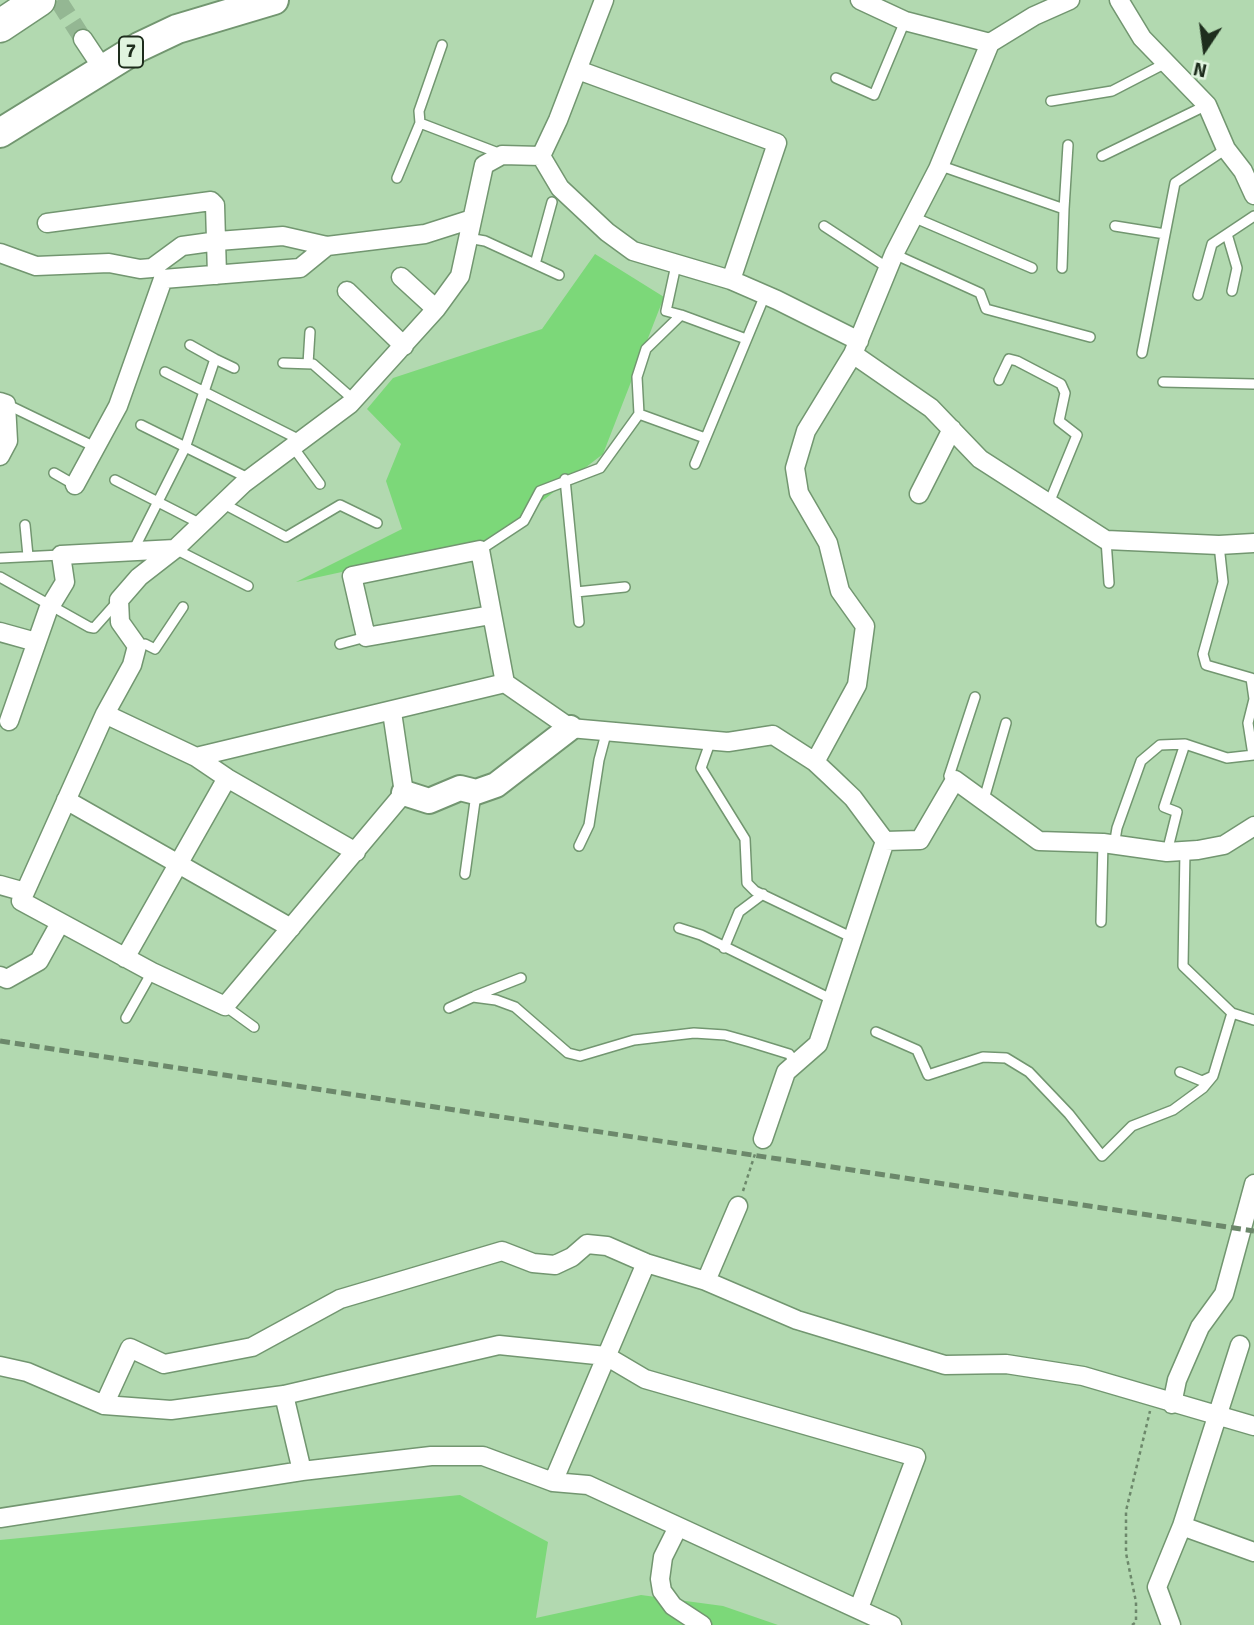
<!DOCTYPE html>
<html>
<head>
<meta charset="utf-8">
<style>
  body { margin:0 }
  #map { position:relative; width:1254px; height:1625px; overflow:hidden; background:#b2d9b0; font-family:Signika,sans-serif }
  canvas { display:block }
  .north { position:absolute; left:1170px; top:14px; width:70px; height:70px; -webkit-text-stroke:5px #e0f4df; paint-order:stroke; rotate:193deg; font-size:19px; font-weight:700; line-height:28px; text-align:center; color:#1e2d1d }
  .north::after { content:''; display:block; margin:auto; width:24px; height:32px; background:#1e2d1d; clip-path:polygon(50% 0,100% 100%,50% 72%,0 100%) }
</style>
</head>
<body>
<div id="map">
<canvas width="1254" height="1625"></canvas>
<div class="north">N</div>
</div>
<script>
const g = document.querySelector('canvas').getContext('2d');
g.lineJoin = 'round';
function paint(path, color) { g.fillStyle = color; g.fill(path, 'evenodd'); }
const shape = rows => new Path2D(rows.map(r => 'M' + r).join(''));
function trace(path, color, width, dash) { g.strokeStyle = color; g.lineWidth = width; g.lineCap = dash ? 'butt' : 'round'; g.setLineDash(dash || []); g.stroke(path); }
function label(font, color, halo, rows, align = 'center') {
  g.font = font + ' Signika,sans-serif'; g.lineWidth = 6; g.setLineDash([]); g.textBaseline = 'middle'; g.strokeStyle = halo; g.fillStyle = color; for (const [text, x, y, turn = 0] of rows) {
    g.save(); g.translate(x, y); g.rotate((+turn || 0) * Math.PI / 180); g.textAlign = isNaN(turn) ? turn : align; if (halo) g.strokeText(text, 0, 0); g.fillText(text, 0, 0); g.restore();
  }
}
const green = shape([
  [595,254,664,297,603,454,493,539,296,582,402,529,386,481,401,444,367,409,393,378,542,329],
  [460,1495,548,1542,536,1618,641,1595,723,1606,778,1625,0,1625,0,1540]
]);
const streetTunnel = shape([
  [58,0,83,39]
]);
const path = shape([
  [743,1191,755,1154],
  [1132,1625,1136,1622,1136,1602,1126,1553,1126,1511,1150,1411]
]);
const lane = shape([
  [836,78,874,95,905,21],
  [1051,101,1112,91,1166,63],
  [420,123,419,111,442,45],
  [1102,156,1207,105],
  [938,169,947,168,1064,209,1062,268],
  [397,178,420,123,501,154],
  [1064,209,1068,145],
  [913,217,1032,268],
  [824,226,888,268],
  [1115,226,1165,234],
  [1227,234,1237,268,1232,291],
  [468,238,485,241,559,275],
  [894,254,980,293,986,309,1090,337],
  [535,264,552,202],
  [676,265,666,311,681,315],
  [1198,295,1212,244,1254,216],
  [1142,353,1175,183,1226,149],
  [215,359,234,368],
  [283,363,313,364,354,400],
  [308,364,310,332],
  [165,372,302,441],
  [999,380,1009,359,1017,361,1061,384,1065,393,1059,421,1077,435,1049,503],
  [1163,382,1254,384],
  [6,404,95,447],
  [639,414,637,377,646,349,681,315,746,339],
  [141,425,250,479],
  [293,447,320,484],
  [695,464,765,295],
  [54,473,75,485],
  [565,479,579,622],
  [115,480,201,524],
  [222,503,286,537,340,505,377,523],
  [25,525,28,556],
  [1106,540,1109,583],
  [1219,545,1223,582,1203,654,1206,665,1251,678,1254,699,1248,723,1253,755],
  [175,549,248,586],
  [480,550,524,521,540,491,600,468,639,414,705,438],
  [133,551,185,448,215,359,190,345],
  [0,558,61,555],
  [0,577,89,627,94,628,119,600],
  [576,592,625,587],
  [340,644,366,637],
  [137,646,145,644,155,649,183,607],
  [711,740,701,768,745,839,747,883,755,891,853,938],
  [955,780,949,776,975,697],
  [984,799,1006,723],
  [579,846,589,825,599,760,607,730],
  [1114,846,1117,828,1141,761,1160,745,1185,744],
  [1185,851,1183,966,1232,1013,1254,1020],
  [1167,852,1177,812,1164,807,1185,744,1227,758,1254,755],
  [465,874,476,794],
  [1101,922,1103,843],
  [679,928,701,935,833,1000],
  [724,948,739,912,763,894],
  [475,996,521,978],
  [225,1006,254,1027],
  [449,1008,473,997,496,1000,515,1007,568,1053,580,1056,634,1040,694,1033,725,1035,750,1042,789,1054,795,1062],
  [126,1018,152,972],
  [876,1032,917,1050,928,1075,983,1057,1006,1058,1029,1072,1069,1114,1102,1156,1132,1126,1173,1110,1203,1088,1213,1076],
  [1180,1072,1202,1081,1213,1076,1232,1013]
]);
const street = shape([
  [860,0,905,21,990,43],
  [1119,0,1142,38,1207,105,1226,149,1243,171,1254,195],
  [83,39,103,69],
  [578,70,777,143,731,280],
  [541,156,560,188,607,232,633,251,731,280,777,300,859,341],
  [541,156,558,120,604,0],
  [47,223,211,201,215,205,217,275],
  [0,253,36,266,109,263,140,269,152,268,182,246,218,241,283,236,327,246],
  [401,277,436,309],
  [347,291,404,346],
  [853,354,931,408,980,459,1106,540,1219,545,1254,543],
  [0,402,6,404,8,441,0,456],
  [75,485,118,406,163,279,300,268,327,246,425,234,472,219],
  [919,494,952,429],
  [491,615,366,637,352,576,480,550,505,683],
  [0,632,36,642],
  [392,712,404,793,225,1006,152,972,21,901,105,714,132,665,137,646,120,622,119,600,139,577,175,549,244,483,350,404,436,309,460,276,484,165,502,155,541,156],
  [105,714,196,757,227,778,356,852],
  [9,721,48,610,65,582,61,555,175,549],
  [196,757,505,683,570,728,728,742,773,735,815,762,830,776,853,798,885,841],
  [815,762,857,685,865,626,840,591,828,543,799,493,795,468,806,431,853,354,894,254,938,169,990,43,1034,16,1070,0],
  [66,800,291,928],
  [885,841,920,840,955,780,1039,841,1103,843,1167,852,1198,850,1224,845,1254,826],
  [0,885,25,892],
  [125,958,227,778],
  [0,976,7,979,39,961,60,923],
  [763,1139,786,1072,818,1044,885,841],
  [706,1281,738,1206],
  [0,1366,27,1372,104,1405,171,1410,284,1395,499,1345,606,1356,645,1379,916,1457,859,1608],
  [284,1395,302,1471],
  [1172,1404,1177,1380,1200,1327,1224,1294,1254,1184],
  [104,1405,130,1348,164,1364,252,1347,340,1299,502,1251,533,1263,555,1265,572,1257,587,1244,607,1246,646,1263,706,1281,797,1320,945,1365,1006,1364,1083,1376,1254,1426],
  [553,1482,646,1263],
  [0,1518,302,1471,431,1456,483,1456,553,1482,588,1485,892,1625],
  [1182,1526,1254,1552],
  [678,1527,663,1557,660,1579,662,1591,673,1606,702,1625],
  [1171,1625,1157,1587,1182,1526,1240,1345]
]);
const secondary = shape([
  [404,793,429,801,460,788,476,792,496,785,570,728]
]);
const primary = shape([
  [0,133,139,47,177,29,274,0]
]);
const highway = shape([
  [0,26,39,0]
]);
const rail = shape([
  [0,1041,1254,1231]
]);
const shields = [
  [131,52,24]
];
const shieldNames = [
  ["7",131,52]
];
paint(green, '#7cd879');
trace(streetTunnel, '#94b793', 18, [18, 9]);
trace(lane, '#729670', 12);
trace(street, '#729670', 21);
trace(secondary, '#729670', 28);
trace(primary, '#729670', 32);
trace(highway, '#729670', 35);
trace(path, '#6d886b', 2.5, [3.5, 3.5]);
trace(lane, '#fff', 9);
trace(street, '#fff', 18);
trace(secondary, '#fff', 24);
trace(primary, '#fff', 28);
trace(highway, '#fff', 32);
trace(rail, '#6c886b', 5, [10, 5]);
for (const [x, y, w] of shields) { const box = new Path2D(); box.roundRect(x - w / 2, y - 15.5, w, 31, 5); g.fillStyle = '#e0f4df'; g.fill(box); trace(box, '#1e2d1d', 2); }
label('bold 19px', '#1e2d1d', null, shieldNames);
</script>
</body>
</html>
